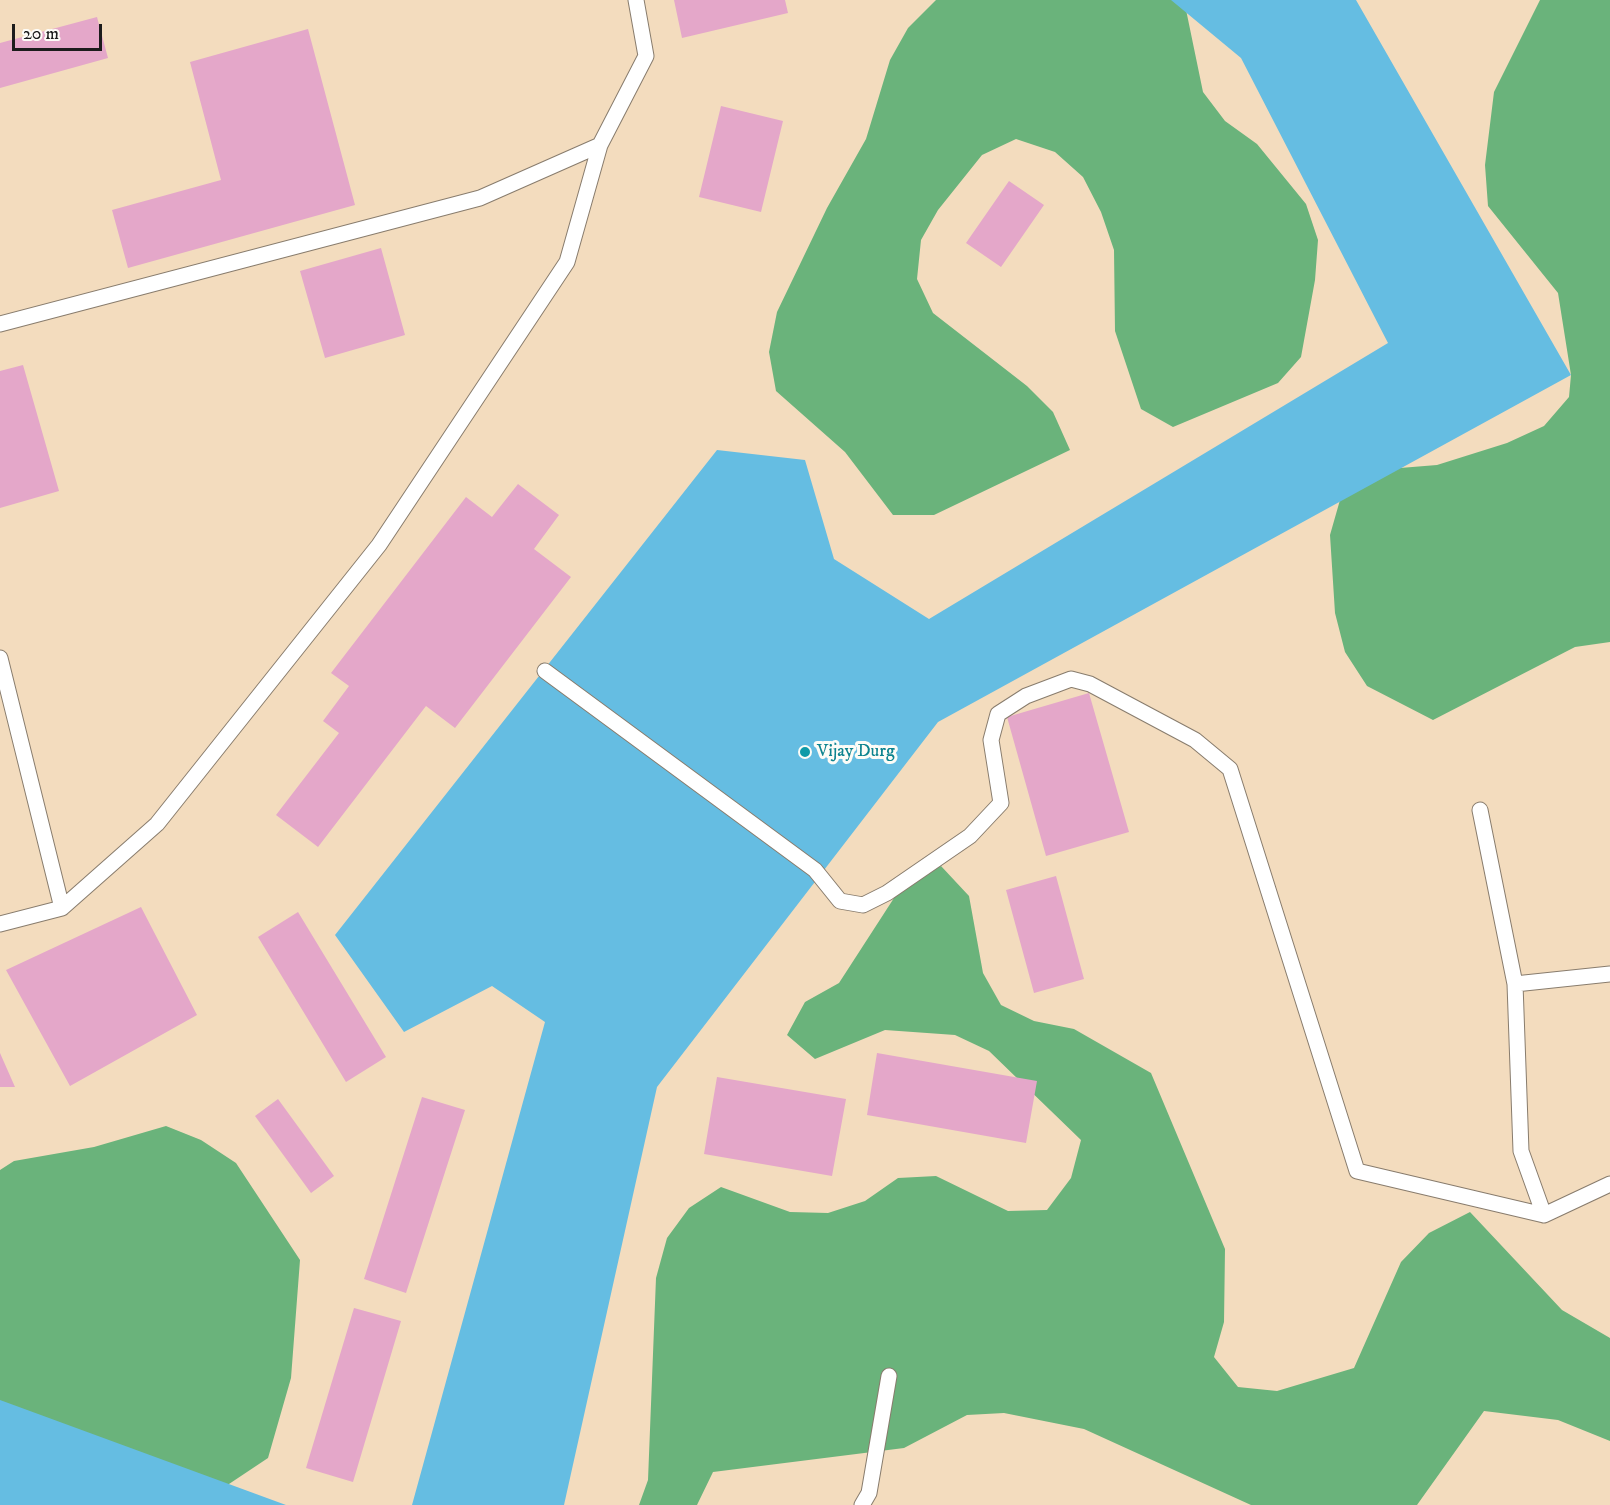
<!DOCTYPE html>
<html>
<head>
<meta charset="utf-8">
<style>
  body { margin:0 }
  #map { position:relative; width:1610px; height:1505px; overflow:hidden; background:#f3dcbe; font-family:"IM FELL DW Pica",serif }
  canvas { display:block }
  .scale { position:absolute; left:12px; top:24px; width:90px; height:27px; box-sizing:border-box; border:3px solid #1c1c1c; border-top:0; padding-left:8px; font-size:18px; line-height:21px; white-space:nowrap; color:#1c1c1c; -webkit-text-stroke:4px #fdfcf7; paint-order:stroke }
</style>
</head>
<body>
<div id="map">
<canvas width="1610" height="1505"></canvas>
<div class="scale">20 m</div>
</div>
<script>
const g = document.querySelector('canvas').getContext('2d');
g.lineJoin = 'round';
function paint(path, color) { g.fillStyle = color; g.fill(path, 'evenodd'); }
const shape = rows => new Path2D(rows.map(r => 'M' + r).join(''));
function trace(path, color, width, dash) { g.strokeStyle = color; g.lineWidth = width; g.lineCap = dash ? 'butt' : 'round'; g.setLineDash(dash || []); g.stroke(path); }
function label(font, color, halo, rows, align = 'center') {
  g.font = font + ' "IM FELL DW Pica",serif'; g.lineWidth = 6; g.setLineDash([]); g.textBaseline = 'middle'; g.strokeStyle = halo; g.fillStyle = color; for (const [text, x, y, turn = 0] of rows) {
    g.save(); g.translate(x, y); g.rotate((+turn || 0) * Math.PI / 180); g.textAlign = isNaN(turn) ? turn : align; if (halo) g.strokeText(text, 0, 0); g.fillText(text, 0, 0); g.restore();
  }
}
const forest = shape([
  [936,0,1184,0,1203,92,1225,121,1257,144,1306,204,1318,240,1315,280,1301,357,1278,383,1173,427,1141,409,1115,331,1114,250,1101,212,1083,177,1055,152,1016,139,982,155,938,210,921,240,917,279,933,313,1027,386,1053,412,1070,450,934,515,893,515,845,452,776,391,769,352,777,312,827,208,866,139,890,60,908,28],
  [1540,0,1610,0,1610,642,1575,647,1433,720,1367,686,1345,652,1335,613,1330,535,1340,500,1363,471,1437,465,1507,443,1544,426,1569,397,1571,375,1558,293,1488,206,1485,165,1494,92],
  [941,866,969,896,983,973,1001,1005,1034,1021,1074,1029,1151,1073,1225,1249,1224,1322,1214,1357,1238,1387,1277,1391,1354,1368,1401,1262,1429,1233,1470,1212,1562,1310,1610,1338,1610,1441,1558,1420,1484,1411,1417,1505,1251,1505,1084,1429,1004,1413,967,1415,904,1448,713,1472,697,1505,639,1505,648,1480,656,1278,667,1238,689,1208,721,1187,790,1212,828,1213,865,1201,898,1178,936,1176,1008,1211,1047,1210,1071,1178,1081,1140,989,1051,955,1035,885,1030,815,1059,787,1035,805,1002,839,983,905,881],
  [166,1126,201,1140,236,1163,300,1260,291,1378,268,1458,205,1500,0,1418,0,1170,14,1161,94,1147]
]);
const water = shape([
  [1171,0,1356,0,1571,375,938,722,657,1087,564,1505,412,1505,545,1022,492,986,404,1032,335,935,717,450,805,460,834,559,929,619,1388,343,1241,58],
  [0,1400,286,1505,0,1505]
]);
const building = shape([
  [674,0,785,0,788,13,682,38],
  [97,17,108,58,0,88,0,43],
  [308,29,355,205,128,268,112,210,221,180,190,62],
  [721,106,783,121,761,212,699,197],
  [1009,181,1044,205,1001,267,966,243],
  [381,248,405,335,325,358,300,271],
  [23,365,59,491,0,508,0,371],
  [518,484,559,515,534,549,571,577,455,728,426,706,318,847,276,815,339,733,323,721,349,686,331,673,466,497,492,517],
  [1089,693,1129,832,1046,856,1007,717],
  [1056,876,1084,979,1034,993,1006,890],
  [141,907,197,1015,70,1086,6,970],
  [298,912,386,1057,346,1082,258,937],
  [0,1053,15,1087,0,1087],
  [877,1053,1037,1081,1026,1143,867,1115],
  [717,1077,846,1099,832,1176,704,1154],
  [422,1097,465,1110,406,1293,364,1279],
  [278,1099,334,1176,311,1193,255,1116],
  [354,1308,401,1321,353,1482,306,1468]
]);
const service = shape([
  [0,324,480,198,600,145],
  [0,658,62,908],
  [545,671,815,870,840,901,863,905,887,893,970,836,1001,803,991,740,998,714,1026,696,1071,679,1090,684,1195,740,1230,769,1357,1171,1544,1215,1610,1184],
  [1480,810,1515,984,1521,1151,1544,1215],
  [0,924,62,908,157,824,379,545,567,262,600,145,646,56,636,0],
  [1515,984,1610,974],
  [862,1505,869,1493,889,1376]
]);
const markers = [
  [805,752,6,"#0f9aa8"]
];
const cultureNames = [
  ["Vijay Durg",817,752]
];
paint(forest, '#6ab37b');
paint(water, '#65bde2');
paint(building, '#e4a7c9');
trace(service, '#887c6d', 17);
trace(service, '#fff', 15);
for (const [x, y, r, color] of markers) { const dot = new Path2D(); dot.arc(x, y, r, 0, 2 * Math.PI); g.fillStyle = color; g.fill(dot); trace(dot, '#fdfcf7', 2); }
label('18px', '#0d838f', '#fdfcf7', cultureNames, 'left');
</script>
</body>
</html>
